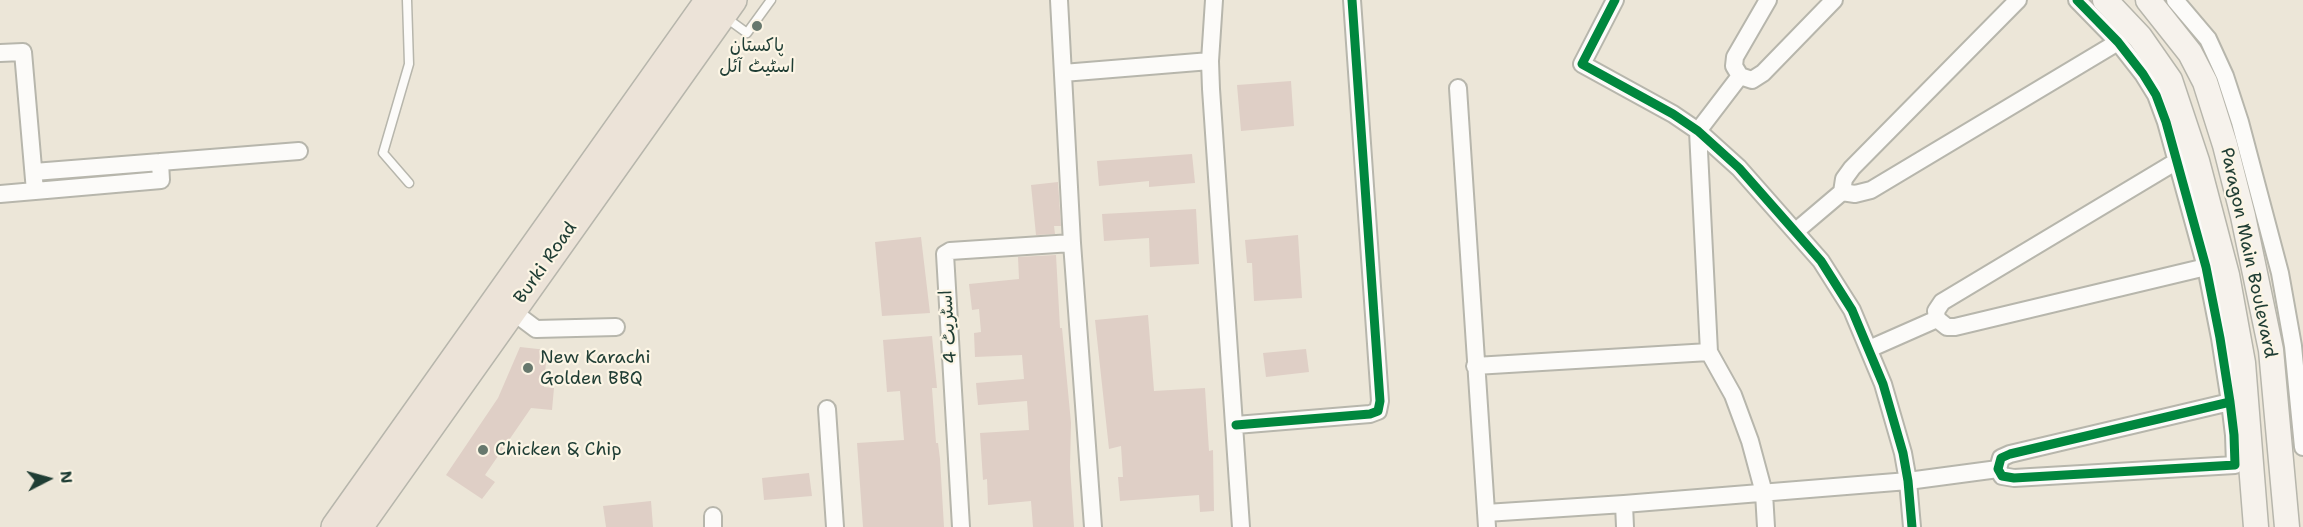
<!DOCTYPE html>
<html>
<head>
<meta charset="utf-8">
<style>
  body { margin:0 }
  #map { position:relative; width:2303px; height:527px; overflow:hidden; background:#ece6d8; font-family:"Shantell Sans",sans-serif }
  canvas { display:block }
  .north { position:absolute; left:18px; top:449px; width:60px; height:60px; -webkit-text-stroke:4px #fcf5e5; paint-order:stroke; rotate:84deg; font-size:16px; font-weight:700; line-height:24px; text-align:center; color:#1f3d34 }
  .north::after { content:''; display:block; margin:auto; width:21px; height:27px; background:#1f3d34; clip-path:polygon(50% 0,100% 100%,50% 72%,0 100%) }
</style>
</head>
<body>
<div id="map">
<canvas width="2303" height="527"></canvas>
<div class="north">N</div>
</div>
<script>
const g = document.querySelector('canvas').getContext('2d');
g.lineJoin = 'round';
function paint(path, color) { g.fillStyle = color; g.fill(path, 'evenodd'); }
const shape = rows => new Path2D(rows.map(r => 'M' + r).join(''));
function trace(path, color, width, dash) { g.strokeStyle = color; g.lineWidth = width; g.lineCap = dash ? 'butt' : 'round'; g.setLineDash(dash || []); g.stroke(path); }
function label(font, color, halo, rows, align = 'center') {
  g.font = font + ' "Shantell Sans","Playpen Sans Arabic",sans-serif'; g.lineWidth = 4.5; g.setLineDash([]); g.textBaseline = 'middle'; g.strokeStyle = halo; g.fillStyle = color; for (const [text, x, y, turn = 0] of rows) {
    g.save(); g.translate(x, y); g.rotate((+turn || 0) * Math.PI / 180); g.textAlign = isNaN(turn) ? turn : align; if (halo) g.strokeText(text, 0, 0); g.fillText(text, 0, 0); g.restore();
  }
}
const building = shape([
  [1291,81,1294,126,1241,131,1237,85],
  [1192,154,1195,183,1149,187,1149,181,1099,186,1097,161],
  [1058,182,1061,226,1054,226,1055,234,1036,235,1031,185],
  [1196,209,1199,264,1150,267,1149,238,1104,241,1102,214],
  [1298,235,1302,298,1254,301,1252,263,1247,263,1245,240],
  [921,237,930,313,882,316,875,242],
  [1056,255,1060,328,1062,328,1071,423,1070,467,1074,527,1033,527,1031,501,988,505,987,479,983,480,980,433,1029,430,1027,401,978,405,976,383,1024,379,1022,355,975,357,974,333,981,332,979,309,972,310,969,284,1019,279,1018,257],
  [1148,315,1154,391,1205,388,1209,451,1213,450,1214,511,1200,512,1199,495,1120,501,1118,477,1123,477,1121,446,1109,449,1095,320],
  [932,336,937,388,932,388,936,443,938,443,940,459,944,527,863,527,857,443,904,440,900,391,887,392,883,340],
  [520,347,547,350,544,387,554,388,552,410,531,408,485,475,495,482,482,499,446,475,498,398],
  [1306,349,1309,372,1266,377,1263,353],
  [809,473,812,496,764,500,762,478],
  [651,501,653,527,606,527,603,506]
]);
const lane = shape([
  [407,0,409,64,383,153,409,183],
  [725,17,747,33,771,0]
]);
const street = shape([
  [1059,0,1072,243,1093,527],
  [1214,0,1210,61,1211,89,1241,527],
  [1615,0,1582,64,1673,114,1698,131,1739,168,1821,261,1852,310,1883,384,1903,453,1908,481,1912,527],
  [1768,0,1735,57,1734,66,1740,76,1752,80,1763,73,1834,0],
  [2077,0,2118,42,2143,74,2156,95,2166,122,2206,267,2220,338,2230,402,2234,435,2235,465,2014,478,2002,476,1998,469,2001,458,2010,454,2230,402],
  [2175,0,2208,39,2225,76,2240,122,2280,273,2293,346,2303,447],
  [0,53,23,52,35,191,0,194],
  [1063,73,1210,61],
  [1740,76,1698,131,1709,352,1733,395,1750,441,1764,493,1766,527],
  [1458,88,1487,527],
  [2177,161,1942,302,1936,311,1937,319,1947,327,1955,327,2206,267],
  [34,172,299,151],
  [35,191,161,180,160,162],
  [1842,192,1855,194,1871,190,2118,42],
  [1796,231,1842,192,1844,179,1852,168,2018,0],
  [512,311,536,329,616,327],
  [1869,349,1937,319],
  [1475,366,1709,352],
  [827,409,835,527],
  [1236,425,1370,414,1378,411,1380,401,1352,0],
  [1624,504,1625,527],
  [1486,513,1624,504,1908,481,1998,469],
  [713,516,713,527],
  [961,527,945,254,950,251,1072,243]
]);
const secondary = shape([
  [2105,0,2140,37,2170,80,2197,161,2227,275,2243,363,2256,527],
  [2148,0,2190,53,2205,82,2225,145,2243,216,2271,350,2287,527]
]);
const primary = shape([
  [335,527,709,0],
  [359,527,733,0]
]);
const cycleway = shape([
  [1615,0,1582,64,1673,114,1698,131,1739,168,1821,261,1852,310,1883,384,1903,453,1908,481,1912,527],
  [2077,0,2118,42,2143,74,2156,95,2166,122,2206,267,2220,338,2230,402,2234,435,2235,465,2014,478,2002,476,1998,469,2001,458,2010,454,2230,402],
  [1236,425,1370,414,1378,411,1380,401,1352,0]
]);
const markers = [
  [757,26,6,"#67786d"],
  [528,368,6,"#67786d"],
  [483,450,6,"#67786d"]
];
const poiNames = [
  ["پاکستان",757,46,"center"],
  ["اسٹیٹ آئل",757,67,"center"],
  ["New Karachi",540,358],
  ["Golden BBQ",540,379],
  ["Chicken & Chip",495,450]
];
const streetNames = [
  ["Paragon Main Boulevard",2248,253,78],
  ["Burki Road",546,263,-55],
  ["اسٹریٹ 4",949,327,-94]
];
paint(building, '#dfcfc6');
trace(lane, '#b7b6ac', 11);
trace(street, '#b7b6ac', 20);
trace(secondary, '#b7b6ac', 27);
trace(primary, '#b7b6ac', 30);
trace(lane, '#fcfbf9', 8);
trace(street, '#fcfbf9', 16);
trace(secondary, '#f6f2ec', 24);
trace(primary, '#ece3d8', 27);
trace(cycleway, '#00873e', 9);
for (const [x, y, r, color] of markers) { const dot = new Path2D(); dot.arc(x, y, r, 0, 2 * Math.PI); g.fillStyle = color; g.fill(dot); trace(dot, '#fcf5e5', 2); }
label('18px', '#1f3d34', '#fcf5e5', poiNames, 'left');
label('18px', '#1f3d34', '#fcf5e5', streetNames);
</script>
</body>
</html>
